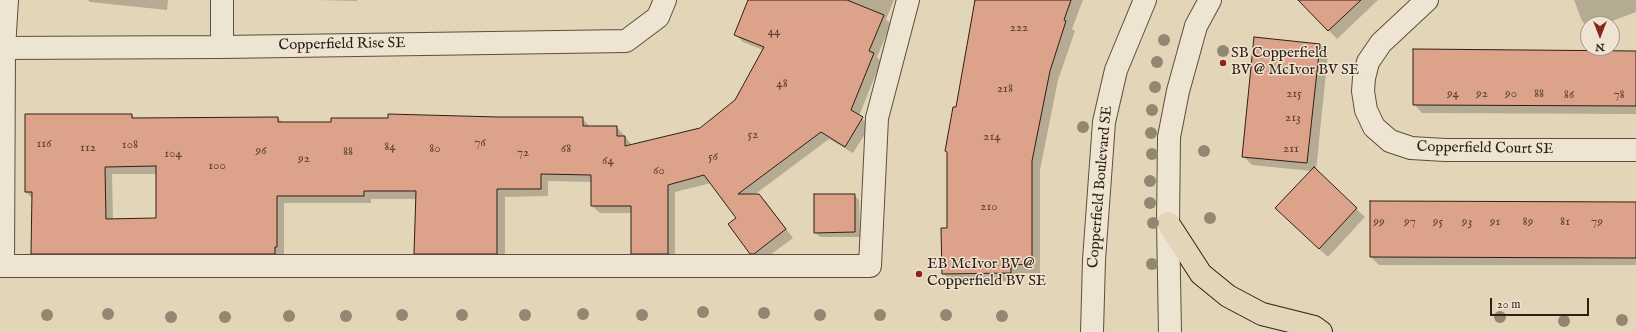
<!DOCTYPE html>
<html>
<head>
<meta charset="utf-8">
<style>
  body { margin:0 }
  #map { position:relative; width:1636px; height:332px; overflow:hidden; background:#e3d6b8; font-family:"IM FELL English",serif }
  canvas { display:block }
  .north { position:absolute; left:1580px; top:16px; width:40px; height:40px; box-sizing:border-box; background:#ede4d1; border:1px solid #a29586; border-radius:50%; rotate:180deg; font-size:11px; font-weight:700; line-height:16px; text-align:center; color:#311f16 }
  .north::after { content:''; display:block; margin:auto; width:14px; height:18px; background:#8f2418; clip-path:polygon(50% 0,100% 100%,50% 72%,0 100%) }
  .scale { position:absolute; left:1490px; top:298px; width:99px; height:18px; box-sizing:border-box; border:2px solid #311f16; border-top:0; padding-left:5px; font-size:12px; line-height:14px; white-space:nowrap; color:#311f16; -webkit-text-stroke:3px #ede4d1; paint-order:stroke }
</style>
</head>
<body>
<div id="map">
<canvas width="1636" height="332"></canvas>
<div class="north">N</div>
<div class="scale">20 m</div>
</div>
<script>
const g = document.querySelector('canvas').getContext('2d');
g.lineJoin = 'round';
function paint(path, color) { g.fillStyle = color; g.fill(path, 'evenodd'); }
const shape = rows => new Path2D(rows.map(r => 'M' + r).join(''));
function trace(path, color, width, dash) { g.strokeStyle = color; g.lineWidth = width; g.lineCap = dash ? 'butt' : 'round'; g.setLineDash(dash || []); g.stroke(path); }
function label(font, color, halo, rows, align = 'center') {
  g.font = font + ' "IM FELL English",serif'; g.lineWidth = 3; g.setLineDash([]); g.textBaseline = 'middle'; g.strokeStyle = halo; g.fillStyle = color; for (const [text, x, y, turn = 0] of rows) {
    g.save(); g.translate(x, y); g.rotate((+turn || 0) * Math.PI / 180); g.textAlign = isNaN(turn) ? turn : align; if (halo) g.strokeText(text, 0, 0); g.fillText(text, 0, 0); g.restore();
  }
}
const shadow = shape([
  [88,0,168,0,167,10,90,2],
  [317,0,357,0,357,1],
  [749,0,894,0,886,19,891,24,877,57,881,61,859,116,870,126,853,153,829,139,754,195,759,195,767,203,793,238,762,261,759,261,751,253,738,218,711,183,675,192,675,261,640,261,632,253,632,213,600,213,592,206,592,182,548,181,548,196,505,197,505,261,423,261,415,253,416,199,371,199,371,203,284,203,284,254,282,254,282,261,40,261,32,253,33,199,26,192,26,115,132,115,135,119,278,118,283,123,332,124,498,118,582,118,590,127,617,127,632,145,700,129,736,101,763,50,743,42,735,34],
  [112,174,157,174,157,219,113,220],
  [977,0,1083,0,1072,29,1075,31,1058,80,1040,170,1040,273,1019,273,1019,281,951,282,943,273,948,229,957,109],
  [1300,0,1378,0,1337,39],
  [1574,0,1636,0,1636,12,1604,24,1588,24,1588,27,1582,21],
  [1320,45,1328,53,1316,171,1365,217,1328,257,1285,217,1312,171,1252,165,1243,156],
  [1636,51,1636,114,1422,113,1414,104],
  [854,195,859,200,860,237,820,237,815,232],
  [1636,202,1636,265,1379,265,1371,257]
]);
const building = shape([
  [748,0,847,0,884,15,869,51,874,53,851,110,863,117,845,147,821,132,738,194,759,194,786,229,754,254,750,254,728,224,736,218,704,175,668,185,668,254,631,254,631,206,591,206,591,175,541,174,541,189,497,189,497,254,414,254,416,191,364,191,364,196,277,196,277,247,275,247,275,254,31,254,32,192,25,192,25,114,132,114,132,118,278,117,278,122,331,122,331,118,388,118,388,114,498,117,583,117,583,126,617,126,617,136,625,136,625,146,700,128,735,100,764,47,734,35,748,0],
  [156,166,156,218,106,219,105,167,156,166],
  [975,0,1071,0,1064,20,1066,21,1050,71,1032,161,1032,264,1011,265,1011,273,942,274,941,228,947,228,947,152,945,151,953,107,956,107,975,0],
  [1298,0,1361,0,1328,31,1298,0],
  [1254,37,1320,44,1307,163,1242,157,1254,37],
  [1413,49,1636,51,1636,106,1413,105,1413,49],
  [1314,167,1357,208,1319,249,1275,208,1314,167],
  [814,194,855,194,855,232,814,233,814,194],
  [1370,201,1636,202,1636,258,1370,257,1370,201]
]);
const minor = shape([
  [1427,0,1381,43,1368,62,1364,78,1363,91,1366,110,1374,127,1390,141,1411,148,1445,150,1636,150],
  [222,47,222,0],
  [0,48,222,47,626,41,658,17,665,0],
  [0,266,870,266,877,118,908,0],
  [3,266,4,48,7,0],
  [1092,332,1094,260,1104,122,1116,70,1145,0],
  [1170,332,1168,223,1169,137,1178,91,1196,26,1210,0]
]);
const major = shape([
  [1168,223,1201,274,1228,296,1262,314,1314,327,1321,332]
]);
const trees = [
  [1164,40],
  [1223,51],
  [1157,62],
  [1155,87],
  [1152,110],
  [1083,127],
  [1151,133],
  [1204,151],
  [1152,154],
  [1150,181],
  [1150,203],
  [1210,218],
  [1153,223],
  [1152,264],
  [703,312],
  [764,313],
  [108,314],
  [583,314],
  [47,315],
  [402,315],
  [462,315],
  [525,315],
  [642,315],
  [820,315],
  [880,315],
  [946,315],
  [289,316],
  [346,316],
  [1002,316],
  [171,317],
  [225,317],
  [1500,317],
  [1622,320],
  [1564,321]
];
const markers = [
  [1223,63,4,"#8f2418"],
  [919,274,4,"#8f2418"]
];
const numberNames = [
  ["222",1019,28],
  ["44",774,32],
  ["48",782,84],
  ["218",1005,89],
  ["215",1294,94],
  ["94",1453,94],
  ["92",1482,94],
  ["90",1511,94],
  ["88",1539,94],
  ["86",1569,95],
  ["78",1619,95],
  ["213",1293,118],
  ["52",753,135],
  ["214",992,137],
  ["76",480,143],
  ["116",44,144],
  ["108",130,145],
  ["84",390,147],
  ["112",88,148],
  ["80",435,149],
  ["68",566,149],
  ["211",1291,149],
  ["96",261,151],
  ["88",348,152],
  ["72",523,153],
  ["104",173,154],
  ["56",713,157],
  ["92",304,159],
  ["64",608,161],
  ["100",217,166],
  ["60",659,171],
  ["210",989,207],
  ["99",1379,222],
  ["97",1410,222],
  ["95",1438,222],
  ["93",1467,222],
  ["91",1495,222],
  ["89",1528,222],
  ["81",1565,222],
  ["79",1597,222]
];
const streetNames = [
  ["Copperfield Rise SE",342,45,-1],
  ["Copperfield Court SE",1485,149,1],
  ["Copperfield Boulevard SE",1101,187,-85]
];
const poiNames = [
  ["SB Copperfield",1231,54],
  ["BV @ McIvor BV SE",1231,71],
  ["EB McIvor BV @",927,265],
  ["Copperfield BV SE",927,282]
];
paint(shadow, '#0003');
paint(building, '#dca28a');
trace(building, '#311f16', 1);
trace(minor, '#5e4d3e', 24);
trace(major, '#311f16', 24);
trace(minor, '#ede4d1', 22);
trace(major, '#e3d6b8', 22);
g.fillStyle = '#928770';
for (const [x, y] of trees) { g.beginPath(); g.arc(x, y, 6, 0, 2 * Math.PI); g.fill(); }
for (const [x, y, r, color] of markers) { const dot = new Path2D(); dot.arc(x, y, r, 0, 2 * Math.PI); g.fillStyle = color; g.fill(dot); trace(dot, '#ede4d1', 1.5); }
label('13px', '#5c4033', null, numberNames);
label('15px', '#311f16', '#ede4d1', streetNames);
label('15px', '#311f16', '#ede4d1', poiNames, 'left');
</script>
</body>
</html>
